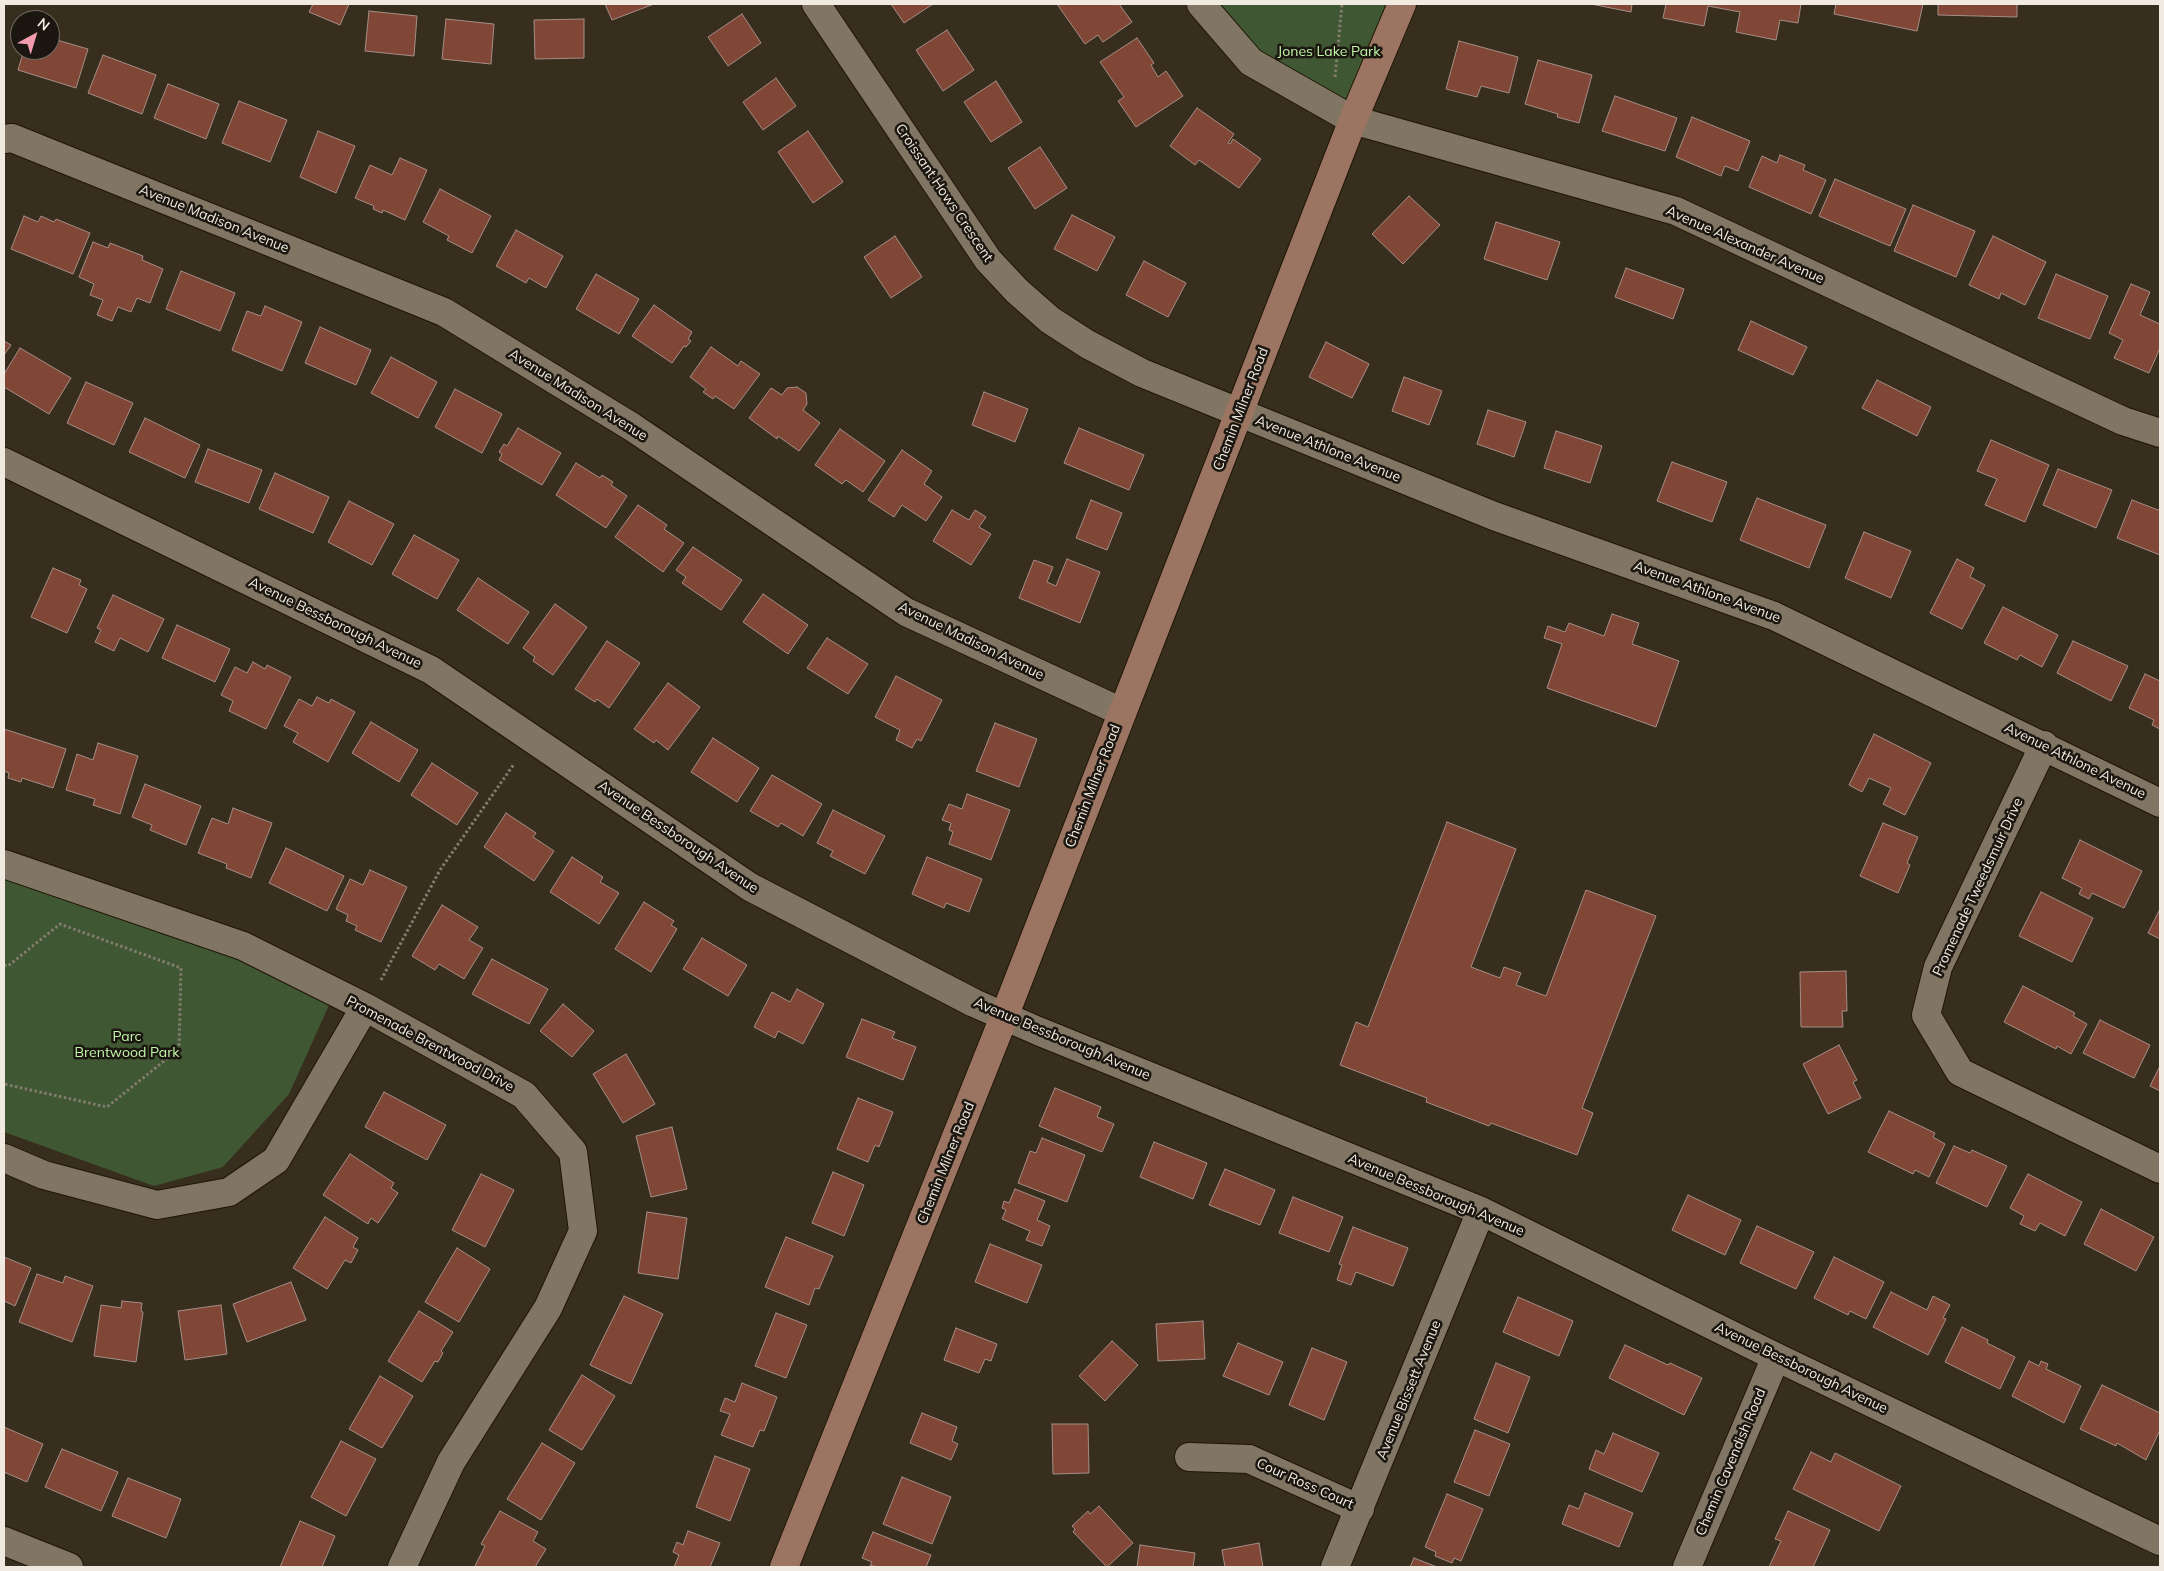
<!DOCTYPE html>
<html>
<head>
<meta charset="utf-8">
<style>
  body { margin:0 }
  #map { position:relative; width:2164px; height:1571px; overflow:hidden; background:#382e1e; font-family:Mulish,sans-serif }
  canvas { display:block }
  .frame { position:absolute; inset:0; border:5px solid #f0eae0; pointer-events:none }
  .north { position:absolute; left:10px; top:10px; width:50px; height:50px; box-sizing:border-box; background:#1b1710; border:1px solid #706b63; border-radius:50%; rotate:39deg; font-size:14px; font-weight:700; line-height:20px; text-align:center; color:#f0eae0 }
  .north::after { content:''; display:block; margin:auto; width:18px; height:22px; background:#f29aae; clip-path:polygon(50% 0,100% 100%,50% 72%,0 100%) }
</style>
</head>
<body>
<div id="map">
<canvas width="2164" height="1571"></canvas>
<div class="frame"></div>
<div class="north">N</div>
</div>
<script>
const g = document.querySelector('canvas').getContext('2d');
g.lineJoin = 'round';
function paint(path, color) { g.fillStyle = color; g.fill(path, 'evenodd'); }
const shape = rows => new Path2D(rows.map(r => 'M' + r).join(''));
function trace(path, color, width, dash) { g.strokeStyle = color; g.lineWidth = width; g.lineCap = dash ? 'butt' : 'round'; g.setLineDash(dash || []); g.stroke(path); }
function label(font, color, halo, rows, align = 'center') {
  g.font = font + ' Mulish,sans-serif'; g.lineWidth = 5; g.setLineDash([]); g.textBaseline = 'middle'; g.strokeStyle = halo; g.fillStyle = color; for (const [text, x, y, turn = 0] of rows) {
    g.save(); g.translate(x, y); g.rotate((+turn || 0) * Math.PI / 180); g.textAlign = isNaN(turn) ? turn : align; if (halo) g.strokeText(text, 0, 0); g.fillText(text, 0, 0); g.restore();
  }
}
const green = shape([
  [1201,4,1402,4,1353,120,1251,62],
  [4,865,334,994,289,1094,223,1167,154,1186,4,1132]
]);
const building = shape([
  [313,4,349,4,340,25,309,12,313,4],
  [605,4,654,4,612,20,605,4],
  [891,4,933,4,904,23,891,4],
  [1057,4,1119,4,1132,22,1103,42,1098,35,1085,44,1057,4],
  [1591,4,1632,4,1631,12,1591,4],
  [1666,4,1801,4,1798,23,1780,20,1776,40,1736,32,1740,12,1708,6,1704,26,1663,18,1666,4],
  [1836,4,1923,4,1917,31,1834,14,1836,4],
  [1938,4,2017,4,2017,17,1938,15,1938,4],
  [369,11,417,16,414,56,365,51,369,11],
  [742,14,761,43,728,66,708,37,742,14],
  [446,19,494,24,491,64,442,59,446,19],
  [584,19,584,58,535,59,534,20,584,19],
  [947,30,974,70,943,91,916,50,947,30],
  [50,38,88,49,76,88,18,70,24,50,50,50,50,38],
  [1137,38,1154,63,1151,65,1158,77,1166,71,1183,96,1136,127,1118,101,1124,97,1100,62,1137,38],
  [1459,41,1518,57,1509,93,1481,86,1477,97,1446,89,1459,41],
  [103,55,156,75,142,114,88,93,103,55],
  [1538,60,1592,75,1579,123,1557,117,1558,114,1525,104,1538,60],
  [776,78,796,106,763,130,743,102,776,78],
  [996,81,1022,122,991,142,964,102,996,81],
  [168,84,219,104,206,139,154,118,168,84],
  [1615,96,1677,118,1665,151,1602,131,1615,96],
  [239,101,287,120,270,162,222,143,239,101],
  [1197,108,1234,134,1228,143,1230,144,1233,139,1261,159,1239,188,1199,160,1195,165,1170,146,1197,108],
  [1692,117,1750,141,1738,171,1725,166,1721,176,1676,157,1692,117],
  [318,131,355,146,336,193,300,177,318,131],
  [808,131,843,182,813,203,778,152,808,131],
  [1040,147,1067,188,1035,209,1008,168,1040,147],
  [1780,155,1805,165,1803,170,1826,180,1811,214,1749,187,1762,156,1777,163,1780,155],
  [400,158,427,170,405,220,383,210,382,213,373,209,374,206,355,198,370,165,392,175,400,158],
  [1835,179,1906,209,1890,246,1819,216,1835,179],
  [440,189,491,216,472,253,447,240,449,236,423,222,440,189],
  [1409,196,1440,225,1403,264,1372,234,1409,196],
  [1913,205,1975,231,1956,277,1894,251,1913,205],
  [1072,215,1115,237,1097,271,1054,249,1072,215],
  [24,216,38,222,41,216,54,222,56,219,90,233,73,274,11,249,24,216],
  [1496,222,1560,242,1547,280,1484,259,1496,222],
  [516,230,563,256,546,288,529,278,526,283,496,266,516,230],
  [895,236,922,277,891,298,864,257,895,236],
  [1993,236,2046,262,2025,305,2001,293,1999,299,1969,285,1993,236],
  [93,242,108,248,110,243,143,256,142,260,163,269,150,303,137,298,131,312,118,307,112,321,97,315,103,300,90,295,94,284,79,277,93,242],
  [1144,261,1186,283,1168,317,1126,295,1144,261],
  [1626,268,1684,289,1673,319,1615,297,1626,268],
  [181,271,235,293,220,331,166,309,181,271],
  [596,274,639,299,619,334,576,309,596,274],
  [2056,274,2108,296,2090,339,2038,318,2056,274],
  [2131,284,2150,292,2140,315,2160,324,2160,348,2149,373,2114,358,2123,340,2109,333,2131,284],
  [654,305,692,332,688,339,691,341,686,347,684,346,672,363,632,336,654,305],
  [265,306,302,322,282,371,232,350,247,311,261,316,265,306],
  [1751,321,1807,347,1793,375,1738,350,1751,321],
  [320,327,371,350,356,385,305,363,320,327],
  [4,341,11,345,4,355,4,341],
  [1326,342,1369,364,1352,398,1309,377,1326,342],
  [711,347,738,366,741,361,760,374,734,409,715,396,713,399,703,392,706,389,690,377,711,347],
  [20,348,71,378,49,414,4,387,4,374,20,348],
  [391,357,437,382,418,418,371,393,391,357],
  [1404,377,1442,391,1429,425,1392,411,1404,377],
  [1877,380,1931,407,1917,436,1862,408,1877,380],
  [86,382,133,403,114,445,67,423,86,382],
  [797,387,806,393,807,404,803,410,820,423,799,451,778,436,777,439,749,418,771,388,782,395,787,388,797,387],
  [455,389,502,414,482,453,435,427,455,389],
  [984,392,1028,409,1015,442,972,425,984,392],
  [1488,410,1526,422,1514,457,1477,444,1488,410],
  [145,418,200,445,185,478,129,452,145,418],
  [518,428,561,453,542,485,499,460,502,454,499,452,504,444,507,446,518,428],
  [1079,428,1144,455,1129,490,1064,463,1079,428],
  [840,429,885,461,863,492,846,480,842,484,815,465,840,429],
  [1556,431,1602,446,1590,483,1544,468,1556,431],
  [1991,440,2049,465,2025,522,1985,505,1997,479,1977,471,1991,440],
  [208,449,262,470,249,503,195,482,208,449],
  [902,450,932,471,924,484,942,497,926,521,902,505,894,517,868,500,902,450],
  [1672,462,1727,482,1712,522,1657,501,1672,462],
  [576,463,600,478,602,475,613,482,611,485,627,496,606,528,556,495,576,463],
  [2058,469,2112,490,2096,528,2043,505,2058,469],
  [275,473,329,497,313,533,259,509,275,473],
  [1757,498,1826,525,1809,568,1740,540,1757,498],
  [1091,500,1122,513,1107,550,1076,538,1091,500],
  [2132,500,2158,510,2160,509,2160,555,2117,538,2132,500],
  [349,501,394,524,372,565,328,542,349,501],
  [638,505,667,525,664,529,684,543,663,572,615,537,638,505],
  [952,510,969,520,975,510,986,517,979,527,991,534,971,565,933,541,952,510],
  [1864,532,1911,551,1891,598,1845,578,1864,532],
  [414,535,459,560,437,599,392,574,414,535],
  [693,547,742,580,721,610,682,583,686,577,676,570,693,547],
  [1067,559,1100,572,1080,623,1019,598,1034,560,1053,567,1047,582,1056,586,1067,559],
  [1957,559,1974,568,1970,577,1985,585,1962,629,1930,613,1957,559],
  [53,568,81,580,79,585,87,589,67,633,31,617,53,568],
  [478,578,529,612,508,644,457,610,478,578],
  [763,594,808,625,788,654,743,622,763,594],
  [113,595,164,619,148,652,120,638,114,651,95,642,101,630,97,628,113,595],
  [555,604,587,627,553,675,533,661,535,657,523,648,555,604],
  [2003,607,2058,635,2042,667,2020,655,2017,660,1984,643,2003,607],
  [1612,614,1639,623,1632,644,1679,661,1656,727,1547,688,1562,644,1544,638,1548,626,1565,632,1569,623,1604,636,1612,614],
  [177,625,230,649,215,682,162,658,177,625],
  [827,638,868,664,848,694,807,668,827,638],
  [607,641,640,663,609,708,597,699,595,702,575,689,607,641],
  [2073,641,2128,666,2111,701,2057,673,2073,641],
  [253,662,265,669,267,665,291,677,266,729,229,711,233,701,221,695,235,667,247,673,253,662],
  [2145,674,2160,681,2160,729,2152,725,2154,720,2129,708,2145,674],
  [896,676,942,700,921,741,917,739,912,748,896,740,900,730,875,717,896,676],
  [668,683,700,707,668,750,656,740,654,743,634,729,668,683],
  [317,697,329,703,331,699,355,712,328,762,293,742,298,733,284,726,299,699,312,706,317,697],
  [371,722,418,750,399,782,352,753,371,722],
  [995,723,1037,739,1019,787,976,771,995,723],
  [4,729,66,749,53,788,22,778,21,782,8,778,9,773,4,771,4,729],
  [1874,734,1931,763,1905,815,1883,804,1891,788,1869,778,1862,792,1849,785,1874,734],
  [713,738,759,768,737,802,691,772,713,738],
  [98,743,138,756,120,814,93,805,95,799,66,790,77,754,93,760,98,743],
  [432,763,478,793,457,825,411,795,432,763],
  [772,775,822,804,803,836,781,823,778,827,750,811,772,775],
  [145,784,201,806,186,845,150,830,152,825,132,817,145,784],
  [967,794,1010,810,991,860,949,844,953,832,949,830,951,823,942,820,949,804,962,809,967,794],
  [233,808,272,823,251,878,226,868,227,864,198,853,212,818,228,824,233,808],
  [833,810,885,836,865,874,830,856,833,851,817,843,833,810],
  [506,813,536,833,533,837,554,851,534,881,484,847,506,813],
  [1447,822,1516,849,1471,967,1500,978,1504,967,1521,973,1516,985,1546,996,1586,890,1656,916,1582,1108,1593,1113,1577,1155,1491,1123,1489,1126,1426,1102,1427,1098,1340,1065,1356,1022,1368,1027,1447,822],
  [1883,823,1918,837,1907,863,1910,865,1898,893,1860,876,1883,823],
  [2080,840,2142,871,2124,908,2092,893,2089,899,2079,894,2082,888,2062,878,2080,840],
  [286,848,344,876,327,911,269,883,286,848],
  [572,857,603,877,600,882,619,893,599,924,550,892,572,857],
  [927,857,982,879,969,912,946,903,944,908,912,894,927,857],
  [370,870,407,887,381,942,355,930,357,926,346,921,348,915,336,909,350,879,363,885,370,870],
  [2041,892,2093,918,2072,962,2019,936,2041,892],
  [644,902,674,921,671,925,677,929,651,972,615,949,644,902],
  [442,905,478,927,469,940,483,948,464,979,439,964,435,970,412,956,442,905],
  [2160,909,2160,939,2148,933,2160,909],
  [702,938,747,965,728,996,683,969,702,938],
  [492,959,548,989,529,1024,472,994,492,959],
  [1846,971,1847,1011,1842,1011,1843,1027,1801,1027,1800,972,1846,971],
  [2023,986,2075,1013,2073,1016,2087,1024,2071,1054,2057,1046,2056,1049,2004,1022,2023,986],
  [797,989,824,1004,803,1044,778,1031,775,1038,754,1027,772,992,790,1002,797,989],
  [563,1004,594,1031,572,1057,540,1031,563,1004],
  [862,1019,895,1032,892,1038,916,1047,903,1080,846,1057,862,1019],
  [2100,1020,2150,1045,2134,1078,2083,1053,2100,1020],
  [1839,1045,1857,1080,1853,1082,1861,1098,1828,1114,1803,1064,1839,1045],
  [626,1054,655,1104,623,1123,593,1074,626,1054],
  [2160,1066,2160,1091,2150,1086,2160,1066],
  [1055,1088,1101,1107,1097,1117,1114,1124,1102,1152,1039,1126,1055,1088],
  [384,1092,446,1125,427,1160,365,1127,384,1092],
  [858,1098,893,1112,879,1147,875,1145,868,1162,837,1149,858,1098],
  [1889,1111,1935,1133,1933,1137,1945,1144,1929,1177,1915,1170,1913,1174,1868,1152,1889,1111],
  [672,1127,687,1189,651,1197,636,1136,672,1127],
  [1042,1138,1085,1155,1067,1202,1018,1183,1030,1151,1036,1153,1042,1138],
  [1154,1142,1207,1163,1193,1199,1140,1177,1154,1142],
  [1954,1146,1970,1153,1972,1150,2007,1166,1987,1207,1936,1183,1954,1146],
  [350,1154,394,1183,391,1188,398,1193,378,1223,371,1218,368,1224,323,1195,350,1154],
  [1225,1169,1275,1190,1260,1225,1209,1205,1225,1169],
  [833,1172,864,1185,844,1236,812,1223,833,1172],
  [481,1174,514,1190,485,1247,452,1230,481,1174],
  [2028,1174,2082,1202,2065,1236,2040,1223,2035,1231,2020,1224,2024,1216,2010,1208,2028,1174],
  [1015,1189,1045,1201,1037,1220,1050,1226,1042,1246,1026,1240,1030,1231,1002,1219,1006,1210,1002,1208,1004,1201,1009,1203,1015,1189],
  [1688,1195,1741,1220,1725,1255,1672,1230,1688,1195],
  [1293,1197,1343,1217,1329,1252,1279,1233,1293,1197],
  [2101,1209,2154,1237,2136,1271,2084,1244,2101,1209],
  [647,1212,687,1218,678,1279,638,1273,647,1212],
  [325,1217,358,1238,353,1247,358,1250,351,1263,345,1260,327,1289,293,1268,325,1217],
  [1757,1226,1814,1252,1796,1289,1740,1263,1757,1226],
  [1353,1227,1408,1248,1393,1286,1356,1272,1351,1285,1337,1280,1342,1265,1339,1264,1353,1227],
  [786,1237,833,1256,819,1289,815,1288,809,1305,765,1287,786,1237],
  [990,1244,1042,1265,1027,1303,975,1282,990,1244],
  [457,1248,490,1269,459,1322,425,1302,457,1248],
  [4,1257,31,1268,15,1306,4,1301,4,1257],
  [1834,1257,1884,1282,1866,1319,1850,1311,1848,1315,1814,1298,1834,1257],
  [37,1274,63,1283,65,1276,93,1286,72,1342,19,1322,37,1274],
  [291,1282,306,1320,247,1342,233,1304,291,1282],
  [1891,1292,1927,1310,1933,1296,1950,1305,1943,1318,1946,1319,1928,1355,1873,1327,1891,1292],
  [624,1296,663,1314,631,1384,590,1365,624,1296],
  [1518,1297,1573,1321,1559,1356,1503,1332,1518,1297],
  [122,1301,142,1303,141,1311,143,1312,136,1362,94,1356,101,1305,121,1308,122,1301],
  [221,1305,227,1354,185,1360,178,1311,221,1305],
  [419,1311,453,1332,441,1351,443,1353,438,1362,435,1361,422,1382,388,1361,419,1311],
  [776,1313,807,1325,786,1378,755,1366,776,1313],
  [1203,1321,1205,1359,1158,1361,1156,1324,1203,1321],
  [1962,1327,1988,1340,1987,1343,2015,1357,2000,1389,1945,1362,1962,1327],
  [956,1328,997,1344,991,1361,985,1359,979,1373,944,1360,956,1328],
  [1112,1341,1138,1365,1105,1401,1079,1376,1112,1341],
  [1238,1343,1283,1362,1269,1395,1223,1376,1238,1343],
  [1625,1345,1668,1365,1670,1363,1702,1378,1684,1415,1609,1378,1625,1345],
  [1312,1348,1347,1362,1324,1420,1289,1405,1312,1348],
  [2029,1361,2039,1366,2041,1361,2048,1364,2046,1369,2081,1386,2064,1423,2012,1396,2029,1361],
  [1496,1363,1530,1377,1508,1433,1474,1419,1496,1363],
  [582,1375,615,1396,582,1450,549,1430,582,1375],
  [380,1376,413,1396,382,1448,349,1429,380,1376],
  [742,1383,777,1397,764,1431,760,1430,753,1447,721,1435,730,1414,720,1411,725,1398,735,1402,742,1383],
  [2102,1385,2160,1413,2160,1430,2146,1460,2117,1443,2116,1446,2080,1429,2102,1385],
  [922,1413,957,1427,952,1441,958,1444,951,1460,910,1443,922,1413],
  [1052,1424,1088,1424,1089,1473,1053,1474,1052,1424],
  [4,1427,43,1444,27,1482,4,1472,4,1427],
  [1475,1430,1510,1444,1489,1496,1454,1482,1475,1430],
  [1613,1433,1659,1453,1642,1492,1589,1469,1596,1450,1604,1454,1613,1433],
  [341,1441,376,1459,346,1516,311,1497,341,1441],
  [542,1443,575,1463,541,1520,507,1499,542,1443],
  [62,1449,118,1472,101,1511,45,1487,62,1449],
  [1811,1452,1831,1462,1835,1453,1901,1486,1879,1531,1793,1489,1811,1452],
  [715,1456,750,1469,730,1521,696,1507,715,1456],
  [902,1477,951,1497,932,1544,883,1524,902,1477],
  [128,1478,181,1499,166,1538,112,1516,128,1478],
  [1585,1493,1633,1513,1619,1547,1562,1524,1569,1505,1579,1509,1585,1493],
  [1447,1494,1483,1509,1461,1561,1454,1558,1452,1563,1435,1556,1436,1552,1425,1547,1447,1494],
  [1099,1506,1133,1543,1107,1567,1073,1532,1075,1529,1072,1526,1088,1511,1090,1514,1099,1506],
  [500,1511,538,1532,533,1541,546,1549,535,1567,477,1567,475,1566,485,1546,481,1544,500,1511],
  [1788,1511,1830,1530,1813,1567,1769,1567,1781,1541,1775,1539,1788,1511],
  [300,1521,335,1536,322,1567,280,1567,300,1521],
  [688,1531,720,1543,710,1567,674,1567,679,1555,673,1552,677,1542,683,1545,688,1531],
  [873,1532,931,1555,926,1567,876,1567,870,1565,872,1562,862,1558,873,1532],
  [1259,1543,1263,1567,1225,1567,1222,1550,1259,1543],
  [1140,1545,1195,1553,1193,1567,1137,1567,1140,1545],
  [1414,1558,1437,1567,1410,1567,1414,1558]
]);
const path = shape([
  [1335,77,1342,4],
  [4,965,8,966,60,924,181,968,179,1049,107,1107,4,1084],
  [381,980,440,870,514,764]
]);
const street = shape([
  [816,4,988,260,1017,291,1050,320,1087,344,1142,373,1494,516,1774,616,2160,803],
  [1201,4,1251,62,1353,120,1676,211,2123,421,2160,433],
  [4,139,12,138,444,312,632,427,906,612,1122,712],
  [4,462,431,670,750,887,974,1003,1038,1031,1481,1211,1776,1357,2160,1541],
  [2044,745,1938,967,1926,1015,1960,1072,2160,1169],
  [4,864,243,946,365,1007,524,1095,573,1152,583,1231,548,1308,451,1462,402,1567],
  [4,1158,44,1175,157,1205,229,1192,276,1160,365,1007],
  [1189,1457,1249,1459,1360,1509],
  [4,1541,69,1567],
  [1335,1567,1481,1211],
  [1687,1567,1776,1357]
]);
const secondary = shape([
  [784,1567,1004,1017,1353,120,1402,4]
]);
const parkNames = [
  ["Jones Lake Park",1329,52],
  ["Parc",127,1037],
  ["Brentwood Park",127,1053]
];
const streetNames = [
  ["Croissant Hows Crescent",944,193,56],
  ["Avenue Madison Avenue",214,219,22],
  ["Avenue Alexander Avenue",1745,245,24],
  ["Avenue Madison Avenue",578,395,32],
  ["Chemin Milner Road",1241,409,-69],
  ["Avenue Athlone Avenue",1328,449,22],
  ["Avenue Athlone Avenue",1707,592,20],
  ["Avenue Bessborough Avenue",335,623,26],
  ["Avenue Madison Avenue",971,641,26],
  ["Avenue Athlone Avenue",2075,761,26],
  ["Chemin Milner Road",1093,786,-69],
  ["Avenue Bessborough Avenue",678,837,34],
  ["Promenade Tweedsmuir Drive",1978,887,-65],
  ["Avenue Bessborough Avenue",1062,1039,23],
  ["Promenade Brentwood Drive",430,1044,28],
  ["Chemin Milner Road",946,1163,-68],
  ["Avenue Bessborough Avenue",1436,1195,23],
  ["Avenue Bessborough Avenue",1801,1368,26],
  ["Avenue Bissett Avenue",1409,1390,-68],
  ["Chemin Cavendish Road",1731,1462,-67],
  ["Cour Ross Court",1305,1484,24]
];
paint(green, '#3f5733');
paint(building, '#804737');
trace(building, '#a58e86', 1);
trace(street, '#1f1607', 30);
trace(secondary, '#1f1607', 30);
trace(path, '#847c6e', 3, [2.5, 2.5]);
trace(street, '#817663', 28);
trace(secondary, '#9b7462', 28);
label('14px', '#c2f5a9', '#1b1710', parkNames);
label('14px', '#f0eae0', '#1b1710', streetNames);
</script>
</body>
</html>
